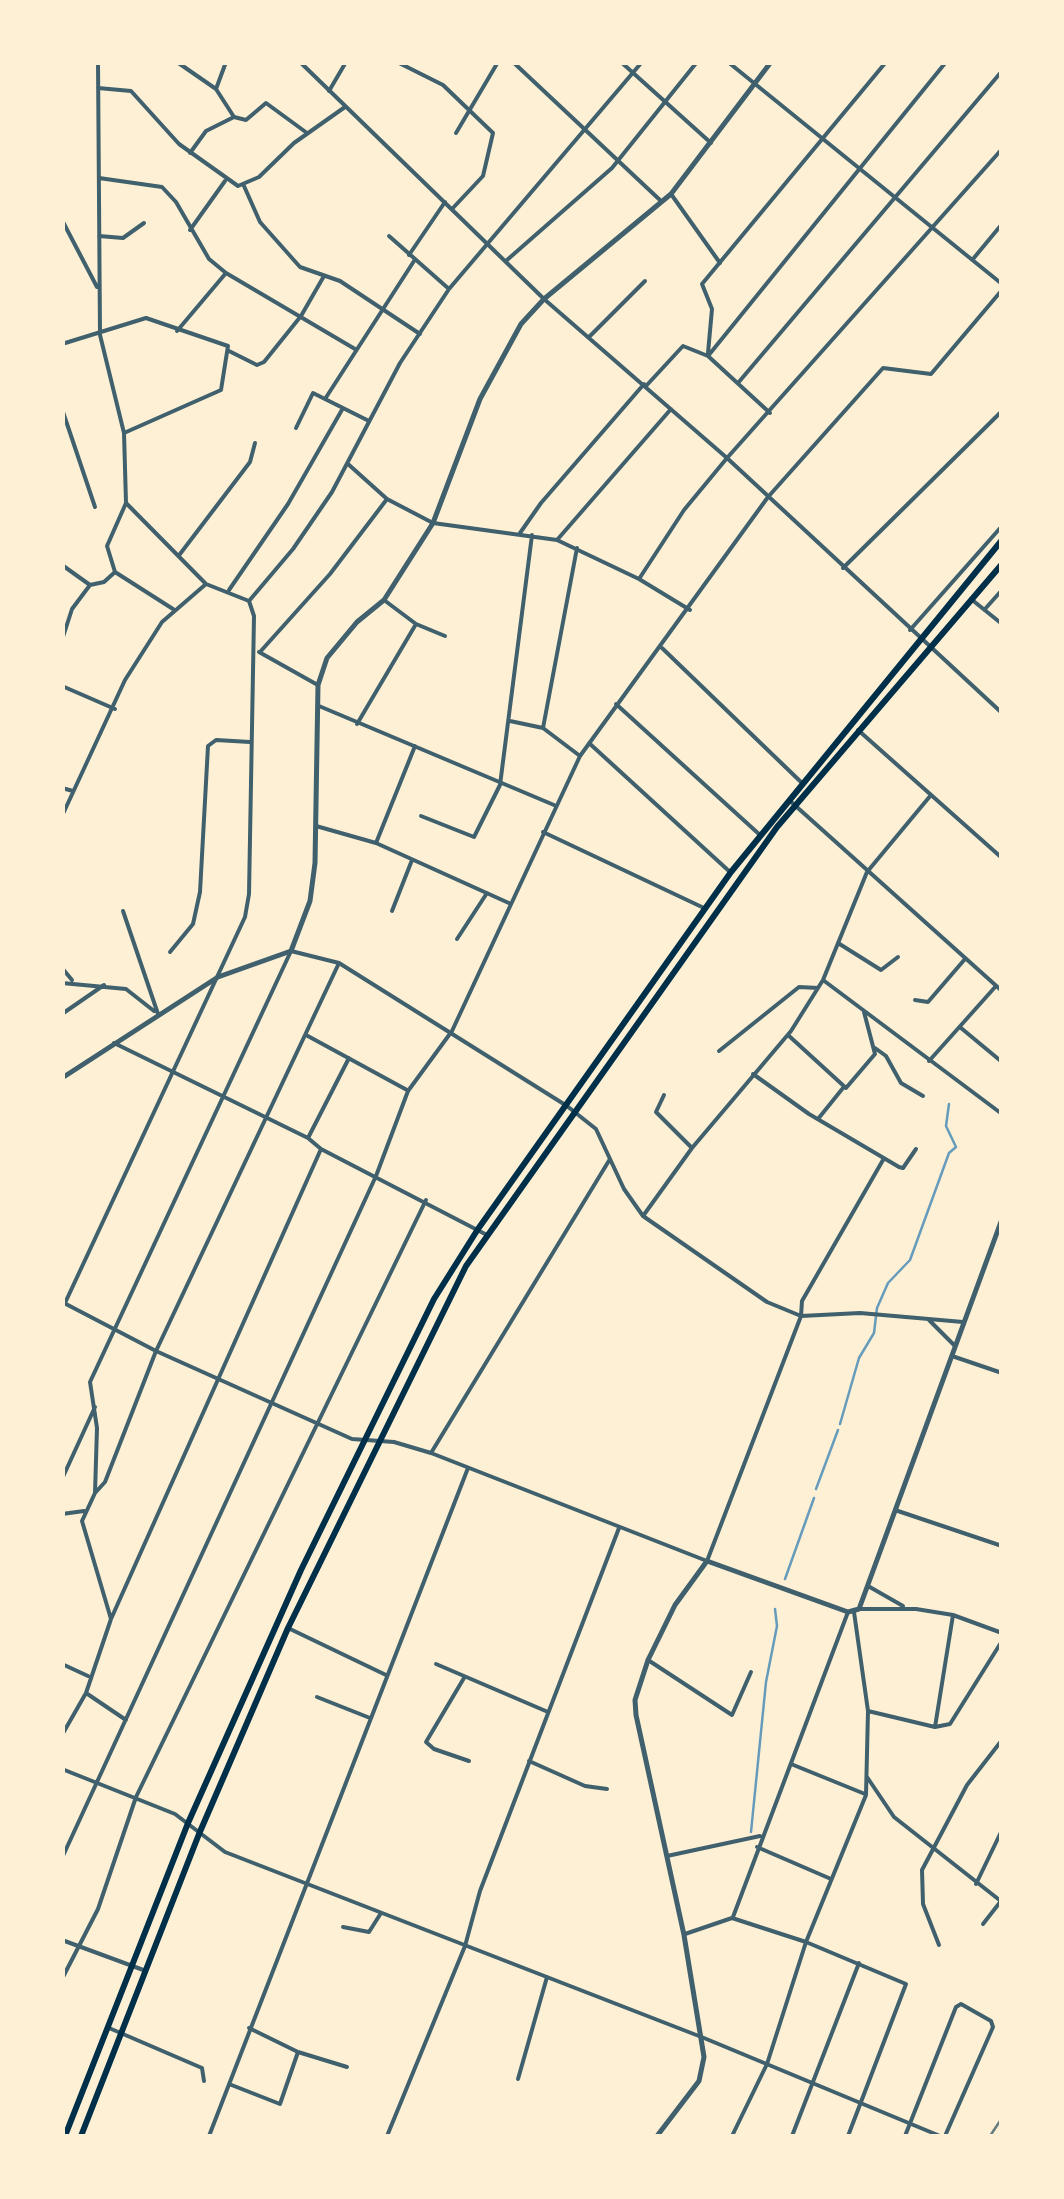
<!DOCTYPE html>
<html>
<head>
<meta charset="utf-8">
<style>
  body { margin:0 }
  #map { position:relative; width:1064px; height:2199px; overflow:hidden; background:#fdf0d5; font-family:Roboto,sans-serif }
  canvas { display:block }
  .frame { position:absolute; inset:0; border:65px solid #fdf0d5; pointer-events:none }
</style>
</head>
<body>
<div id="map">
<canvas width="1064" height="2199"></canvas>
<div class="frame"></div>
</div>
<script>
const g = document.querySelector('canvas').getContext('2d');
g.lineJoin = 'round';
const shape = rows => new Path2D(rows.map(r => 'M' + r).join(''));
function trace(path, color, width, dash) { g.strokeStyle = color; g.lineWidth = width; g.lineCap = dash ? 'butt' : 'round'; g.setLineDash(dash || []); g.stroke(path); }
const stream = shape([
  [840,1424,859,1358,874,1333,877,1308,888,1283,910,1260,949,1153,956,1147,946,1126,949,1104],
  [816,1489,838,1430],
  [785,1579,814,1498],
  [751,1832,766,1682,777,1626,775,1609]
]);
const minor = shape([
  [177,62,216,89,234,117],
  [300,62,544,299,727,458,1002,713],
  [397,62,443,85,493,133,483,176,452,209],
  [513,62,661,201],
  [621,62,711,143],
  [728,62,1002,284],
  [98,88,131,91,179,144,238,186,259,177,294,143,345,107],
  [216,89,226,62],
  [329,91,346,62],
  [456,133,498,62],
  [190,153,206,131,234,117,246,120,266,103,307,133],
  [99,178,162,187,176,202,209,259,226,273,355,349],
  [244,186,260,222,300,267,340,281,420,334],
  [671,194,720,263],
  [62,220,97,287],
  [190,230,225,181],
  [99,236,123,238,144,223],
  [389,236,449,289],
  [409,255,445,202],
  [973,259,1002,224],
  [507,260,612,168,697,62],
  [177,331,226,273],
  [589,337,645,281],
  [62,344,146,318,228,346,221,390,124,433],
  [229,351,257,365,264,362,301,316,324,276],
  [708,353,712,309,702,284,886,62],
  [708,356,946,62],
  [738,383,1002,71],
  [646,386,683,346,708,356,770,413],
  [325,399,414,261],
  [62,409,95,507],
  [296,428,313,393,369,421],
  [348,464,387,499,433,523,557,540,639,579,690,610],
  [520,533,541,503,644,384],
  [557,540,671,409],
  [180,554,250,462,255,443],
  [62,565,90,585,104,582,115,572,107,546,126,503],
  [843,568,1002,411],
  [115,572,173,609],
  [639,579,684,510,727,458,1002,149],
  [229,590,288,504,343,408],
  [971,599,1002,624],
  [384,600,416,624,445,636],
  [249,601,293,549,332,492,400,363,449,289,642,62],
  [985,609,1002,590],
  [910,630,1002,526],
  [62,640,72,609,90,585],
  [662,648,802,783],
  [259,652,316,684],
  [260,652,330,574,387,499],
  [62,686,115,709],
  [616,704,760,835],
  [319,706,554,805],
  [510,721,543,728,580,756],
  [357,724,416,624],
  [543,728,577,548],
  [858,730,1002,858],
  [589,743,730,872],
  [62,788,73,791],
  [789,800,1002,991],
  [62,816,125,680,162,622,206,584],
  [421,816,474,837,500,785,532,535],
  [316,826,376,843,511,904],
  [543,832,704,908],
  [376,843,415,746],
  [123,911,158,1014],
  [392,911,412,860],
  [457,939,487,893],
  [838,943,881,970,898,957],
  [170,952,193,924,200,892,208,746,216,740,250,742],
  [62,968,72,980],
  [823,980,1002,1114],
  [62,983,126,989,154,1011],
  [915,1000,928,1002,965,959],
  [62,1014,104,985],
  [961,1028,1002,1062],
  [306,1035,407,1090],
  [788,1035,846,1088,875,1054,864,1012],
  [114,1043,308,1138,321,1149,487,1235],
  [875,1048,886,1056,901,1083,923,1096],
  [719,1051,799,987,818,988],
  [929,1061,996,986],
  [753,1074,809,1114,899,1167,903,1168,916,1149],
  [664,1095,656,1112,692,1148],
  [818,1119,843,1088],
  [308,1138,349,1058],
  [643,1216,692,1148,791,1031,823,980,867,872,931,795],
  [64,1303,156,1351,352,1439,394,1442,431,1453,707,1561,801,1316,802,1301,883,1160],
  [65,1303,245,917,249,894,254,616,249,601,206,584,126,503,124,433,100,335,98,62],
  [929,1320,954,1345],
  [952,1356,1002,1373],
  [431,1453,610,1159],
  [62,1479,95,1407],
  [95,1493,105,1482,156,1351,339,963],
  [895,1510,1002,1546],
  [62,1514,84,1511],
  [868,1586,903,1606],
  [860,1609,916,1609,953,1615,1002,1633],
  [111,1619,82,1521,95,1493,97,1428,90,1382,291,951,339,963,567,1106,596,1129,624,1189,643,1216,767,1302,801,1316,860,1313,963,1322],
  [288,1628,386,1675],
  [648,1660,732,1715,751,1672],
  [62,1664,88,1676],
  [436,1664,548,1712],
  [464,1678,426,1742,434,1749,469,1761],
  [86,1693,126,1720],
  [317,1697,370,1718],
  [868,1711,935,1727,950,1724,1002,1641],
  [935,1727,953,1615],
  [62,1735,86,1693,111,1619,321,1149],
  [529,1761,585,1786,607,1789],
  [791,1764,865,1794],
  [62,1769,175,1814,225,1852,704,2038,940,2136],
  [867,1777,894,1817,1002,1902],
  [757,1847,831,1879],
  [667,1856,760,1836],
  [62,1858,376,1176,408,1091,452,1031,580,756,768,497,883,368,931,374,1002,290],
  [976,1884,1002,1830],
  [733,1917,848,1612],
  [983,1924,1001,1901],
  [343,1927,369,1932,381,1913],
  [685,1934,732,1918,806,1942,906,1984,848,2136],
  [62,1940,146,1971],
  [939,1945,923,1904,922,1870,967,1785,1002,1740],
  [62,1979,98,1909,136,1797,426,1200],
  [109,2028,202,2068,204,2081],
  [249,2028,298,2052,347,2067],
  [518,2079,547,1977],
  [229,2084,280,2104,298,2052],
  [209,2136,468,1468],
  [387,2136,465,1946,480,1891,619,1528],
  [732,2136,767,2064,806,1942,866,1795,868,1711,854,1612],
  [792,2136,859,1963],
  [905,2136,956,2007,961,2004,991,2021,993,2027,945,2136]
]);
const tertiary = shape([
  [62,1078,218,977,291,951,310,901,315,863,318,685,327,658,357,622,384,600,433,523,480,399,521,324,544,299,671,194,771,62],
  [657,2136,699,2081,704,2057,684,1935,636,1715,635,1700,648,1660,675,1605,707,1561,848,1612,859,1609,1002,1219]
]);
const trunk = shape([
  [65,2136,188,1823,301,1570,434,1299,478,1229,731,872,1002,540],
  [81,2136,199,1834,288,1628,466,1266,777,827,1002,564]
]);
const rail = shape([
  [990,2136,1002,2118]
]);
trace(stream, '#669bbc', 2.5);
trace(minor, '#3f606c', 4);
trace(tertiary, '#3f606c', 5);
trace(trunk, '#003049', 6);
trace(rail, '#657d81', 2.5);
</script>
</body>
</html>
